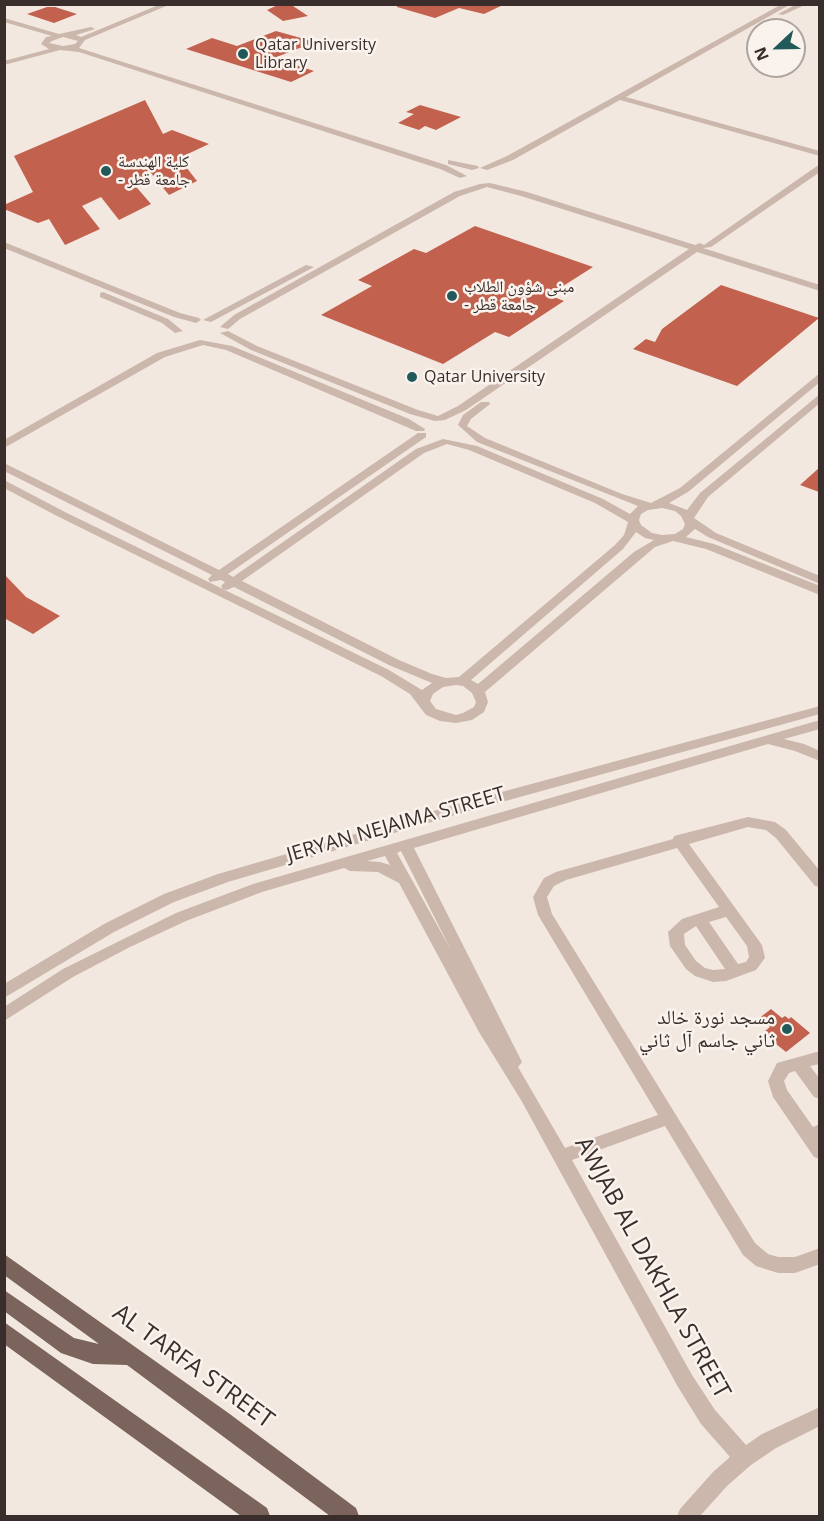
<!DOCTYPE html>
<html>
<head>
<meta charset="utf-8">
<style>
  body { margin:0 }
  #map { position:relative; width:824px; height:1521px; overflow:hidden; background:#f3e8e0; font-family:"Open Sans",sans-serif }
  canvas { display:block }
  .frame { position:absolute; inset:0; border:6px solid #392e2b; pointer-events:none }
  .north { position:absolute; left:746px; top:18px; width:60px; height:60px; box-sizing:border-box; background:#faf3ed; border:2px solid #ada49f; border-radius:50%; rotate:248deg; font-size:16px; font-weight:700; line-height:24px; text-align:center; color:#392e2b }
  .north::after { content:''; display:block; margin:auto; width:21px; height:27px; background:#215a59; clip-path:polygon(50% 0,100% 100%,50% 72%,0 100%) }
</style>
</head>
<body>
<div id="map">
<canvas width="824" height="1521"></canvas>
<div class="frame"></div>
<div class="north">N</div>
</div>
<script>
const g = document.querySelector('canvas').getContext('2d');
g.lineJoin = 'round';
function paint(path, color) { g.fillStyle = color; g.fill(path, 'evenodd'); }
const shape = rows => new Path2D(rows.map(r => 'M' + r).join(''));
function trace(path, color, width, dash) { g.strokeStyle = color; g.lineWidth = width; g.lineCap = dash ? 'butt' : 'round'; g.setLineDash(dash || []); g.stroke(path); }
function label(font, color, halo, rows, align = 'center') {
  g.font = font + ' "Open Sans","Noto Naskh Arabic",sans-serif'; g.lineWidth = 5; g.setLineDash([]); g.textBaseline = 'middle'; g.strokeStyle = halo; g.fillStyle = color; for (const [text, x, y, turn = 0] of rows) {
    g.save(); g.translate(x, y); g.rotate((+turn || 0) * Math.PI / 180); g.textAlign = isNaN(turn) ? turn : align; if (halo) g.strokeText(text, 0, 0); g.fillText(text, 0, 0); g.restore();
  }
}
const building = shape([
  [280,4,290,4,308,16,283,21,267,10],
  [397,4,505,4,484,14,459,8,435,18,397,7],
  [47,7,55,7,77,14,54,23,27,14],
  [276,31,315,42,274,58,314,71,291,82,186,49,212,38,237,46],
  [145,100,163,134,172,130,209,144,179,158,197,181,169,195,151,173,132,182,151,204,119,220,101,197,82,206,100,229,65,245,49,219,38,223,4,209,4,205,33,192,14,156],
  [420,105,461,117,436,130,425,126,419,130,398,123,414,114,406,112],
  [475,226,593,267,549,295,564,301,509,337,495,332,443,364,321,315,372,286,358,280,414,249,426,253],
  [721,285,819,318,737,386,633,349,646,339,655,342,662,329],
  [819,468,819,492,800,485],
  [4,574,26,597,60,616,33,634,4,618],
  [771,1009,782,1018,785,1016,789,1019,791,1017,810,1033,786,1052,766,1036,769,1034,765,1031,770,1027,758,1019]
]);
const street = shape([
  [161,4,171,4,85,40,79,48,446,165,467,176,460,178,440,169,79,52,60,50,4,65,4,61,49,49,41,44,46,37,52,36,4,22,4,18,59,34,91,27,95,29,76,35,81,37,161,4],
  [63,37,78,41,75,44,63,46,49,43,52,41,63,37],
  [782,4,791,4,626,97,820,151,820,156,620,100,513,160,487,170,480,168,507,156,782,4],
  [797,4,807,4,783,15,778,14,797,4],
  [448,160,478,166,479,168,472,170,448,164,448,160],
  [817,166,820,166,820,172,711,247,703,248,820,285,820,291,697,252,466,410,445,420,435,421,410,414,251,350,220,333,228,331,257,346,418,410,438,416,458,406,689,249,521,196,487,187,460,196,240,319,228,329,220,327,234,315,454,192,480,184,490,183,527,192,695,245,700,243,704,245,817,166],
  [4,242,180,313,199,318,201,320,196,323,174,317,4,248,4,242],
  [306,265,314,267,211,322,203,320,306,265],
  [103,292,168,319,183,331,175,333,162,323,100,297,100,293,103,292],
  [200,340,232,346,409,419,425,429,424,431,416,431,226,350,203,345,165,357,4,448,4,440,157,353,200,340],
  [820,373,820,382,688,492,669,503,687,510,700,493,820,394,820,403,708,497,694,518,716,533,820,576,820,584,708,537,695,529,686,537,714,544,820,586,820,595,706,549,673,541,655,547,485,692,488,702,484,712,472,720,456,723,440,721,426,715,410,694,381,676,57,516,4,488,4,480,65,512,389,670,422,690,432,683,391,666,234,587,227,590,223,589,221,586,225,582,221,580,210,582,208,579,212,575,4,471,4,463,219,570,418,433,426,433,426,437,228,574,233,577,416,449,443,439,477,446,603,499,630,514,638,506,477,442,458,425,463,415,481,402,489,402,490,404,471,419,467,426,485,438,622,494,651,503,680,488,820,373],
  [447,444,469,450,595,503,628,522,624,535,615,545,459,677,446,678,432,674,399,660,242,581,424,453,447,444],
  [662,508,675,511,681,516,685,524,683,529,675,534,662,535,652,533,641,525,639,520,641,514,648,510,662,508],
  [636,532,645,538,654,540,634,552,478,684,471,680,623,549,636,532],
  [456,685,463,686,472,693,476,702,474,707,463,713,456,715,436,709,430,701,433,694,443,687,456,685],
  [820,706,820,714,462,813,228,882,174,902,114,932,4,998,4,984,104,924,164,894,218,874,461,803,820,706],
  [820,720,820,729,784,739,804,744,820,751,820,761,795,751,768,744,414,848,522,1062,518,1067,565,1148,658,1115,538,915,533,897,544,878,556,872,673,839,674,836,748,817,775,822,786,830,820,871,820,887,815,886,776,838,766,830,748,827,689,844,762,945,765,958,756,970,726,981,713,982,695,976,686,969,670,946,668,932,682,919,719,907,677,848,566,880,554,886,547,897,552,914,755,1243,768,1254,778,1257,795,1257,820,1248,820,1264,795,1273,778,1273,756,1266,743,1255,665,1126,572,1160,692,1375,715,1410,746,1445,762,1434,820,1407,820,1426,776,1448,751,1465,727,1486,700,1516,677,1516,680,1509,713,1472,730,1457,701,1424,678,1387,521,1100,479,1032,399,883,378,872,350,871,344,868,262,892,186,921,130,947,73,977,4,1021,4,1007,63,969,176,913,253,884,820,720],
  [401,851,451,950,397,853,401,851],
  [385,856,390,865,380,862,367,861,385,856],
  [726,917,747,946,749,957,746,962,738,964,709,922,726,917],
  [696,926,725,969,713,970,705,968,696,961,685,945,684,934,696,926],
  [820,1051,820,1064,810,1066,820,1079,820,1099,814,1097,795,1071,789,1073,784,1081,787,1090,813,1127,820,1124,820,1159,814,1157,773,1097,768,1081,777,1063,820,1051]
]);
const primary = shape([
  [4,1254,227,1412,356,1508,359,1516,330,1516,127,1365,93,1364,61,1353,4,1311,4,1290,74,1338,99,1344,4,1275,4,1254],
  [4,1322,267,1508,270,1516,241,1516,4,1344,4,1322]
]);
const markers = [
  [243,54,6,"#215a59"],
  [106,171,6,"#215a59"],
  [452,296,6,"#215a59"],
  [412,377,6,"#215a59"],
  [787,1029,6,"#215a59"]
];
const farPoinames = [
  ["Qatar University",255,45],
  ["Library",255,63],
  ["كلية الهندسة",118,162],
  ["- جامعة قطر",118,180],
  ["مبنى شؤون الطلاب",464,287],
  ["- جامعة قطر",464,305],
  ["Qatar University",424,377]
];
const streetNames = [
  ["JERYAN NEJAIMA STREET",396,825,-16]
];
const poiNames = [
  ["مسجد نورة خالد",775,1018],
  ["ثاني جاسم آل ثاني",775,1041]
];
const nearStreetnames = [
  ["AWJAB AL DAKHLA STREET",652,1268,61],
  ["AL TARFA STREET",193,1367,36]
];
paint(building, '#c2614e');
paint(street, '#cbb7ac');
paint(primary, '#7a645c');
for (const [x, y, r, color] of markers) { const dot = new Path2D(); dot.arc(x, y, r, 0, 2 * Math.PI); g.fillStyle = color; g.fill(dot); trace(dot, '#faf3ed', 2); }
label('16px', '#392e2b', '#faf3ed', farPoinames, 'left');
label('20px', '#392e2b', '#faf3ed', streetNames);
label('20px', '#392e2b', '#faf3ed', poiNames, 'right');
label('24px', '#392e2b', '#faf3ed', nearStreetnames);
</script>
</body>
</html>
